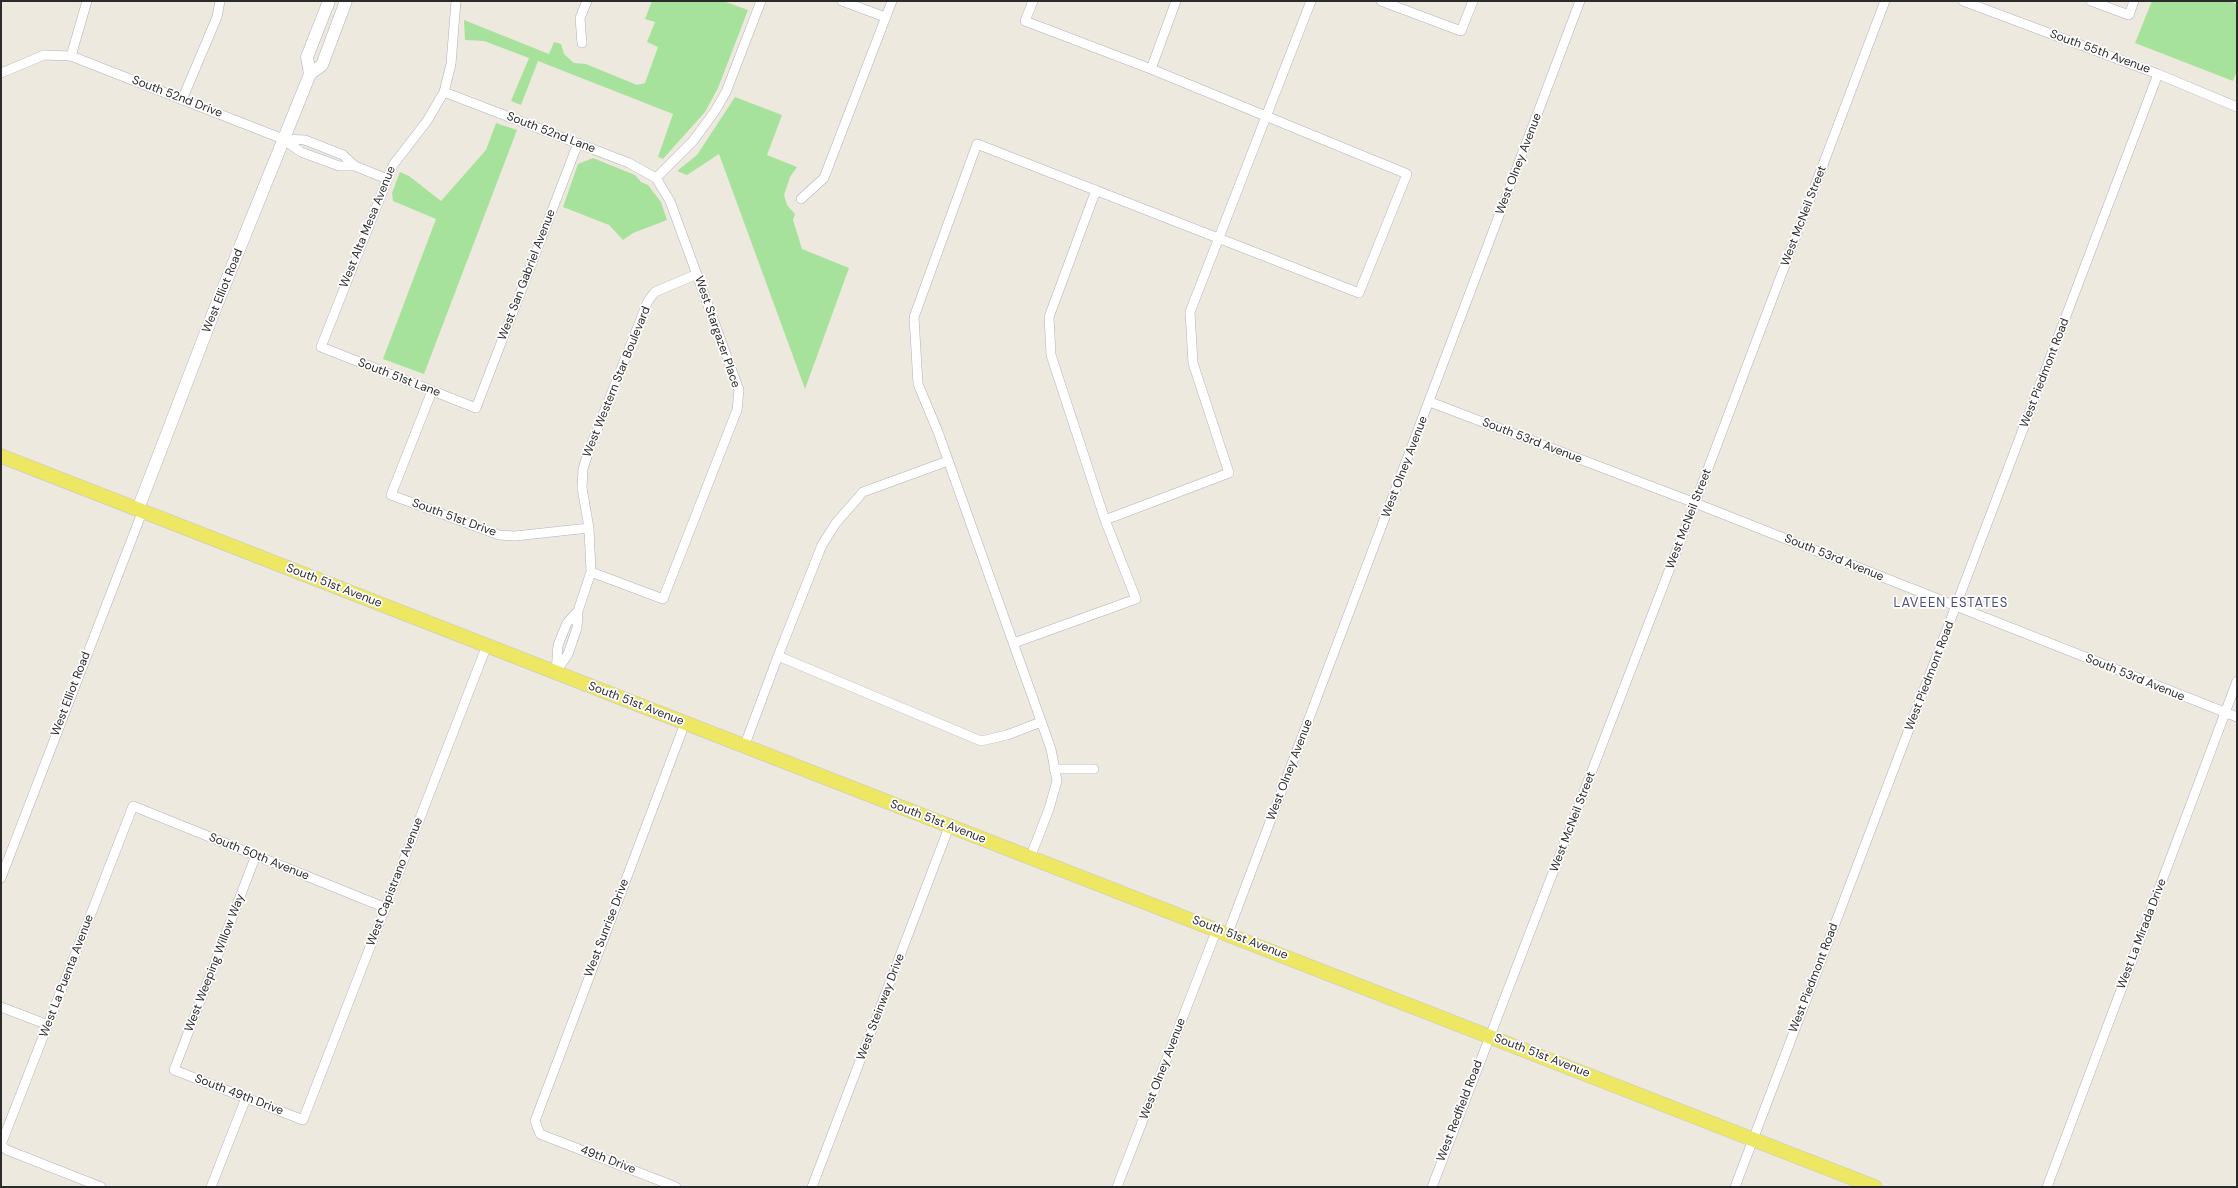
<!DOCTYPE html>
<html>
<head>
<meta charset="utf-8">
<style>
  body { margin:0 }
  #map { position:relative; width:2238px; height:1188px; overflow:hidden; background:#ede9de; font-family:"DM Sans",sans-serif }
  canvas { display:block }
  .frame { position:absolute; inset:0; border:2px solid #2b2b2b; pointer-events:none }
</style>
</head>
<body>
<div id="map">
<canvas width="2238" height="1188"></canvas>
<div class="frame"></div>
</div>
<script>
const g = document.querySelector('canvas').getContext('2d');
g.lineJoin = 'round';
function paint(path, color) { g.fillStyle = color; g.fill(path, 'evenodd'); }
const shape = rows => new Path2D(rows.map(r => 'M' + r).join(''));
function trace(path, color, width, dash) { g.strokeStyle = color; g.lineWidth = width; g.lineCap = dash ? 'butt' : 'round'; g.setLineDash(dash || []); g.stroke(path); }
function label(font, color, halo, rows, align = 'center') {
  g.font = font + ' "DM Sans",sans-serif'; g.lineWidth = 3.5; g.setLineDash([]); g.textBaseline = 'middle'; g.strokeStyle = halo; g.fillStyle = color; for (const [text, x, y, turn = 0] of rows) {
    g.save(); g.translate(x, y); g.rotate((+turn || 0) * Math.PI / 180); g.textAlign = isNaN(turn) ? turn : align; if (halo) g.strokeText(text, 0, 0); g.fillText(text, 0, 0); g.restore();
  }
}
const green = shape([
  [652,1,723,1,748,10,718,88,705,112,663,159,658,157,673,114,538,61,521,105,511,101,529,58,484,41,465,40,464,20,549,54,554,42,561,44,564,54,574,63,586,64,637,85,645,83,658,47,647,42,655,22,645,19],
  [2152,1,2229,1,2237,4,2237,71,2233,81,2135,43],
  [735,97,782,115,767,155,797,167,790,177,784,195,787,205,795,214,793,220,802,249,849,268,805,389,719,154,687,175,677,171,697,155],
  [496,123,517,130,424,374,383,359,436,219,393,201,392,193,400,172,409,176,441,201,486,150],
  [593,158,635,175,641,182,648,185,661,202,667,220,633,233,623,240,609,225,563,207,578,164]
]);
const street = shape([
  [456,1,451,64,444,92,427,121,393,165,321,347,476,408,578,143],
  [842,1,885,17],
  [1381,1,1461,31,1473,1],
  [1963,1,2158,74,2237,107],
  [2091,1,2129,15,2134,1],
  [582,43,580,18,587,1],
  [71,56,87,1],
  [1151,69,1176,1],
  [1,73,44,55,71,56,283,139,305,140,343,155,355,166],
  [444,92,629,163,656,178,670,201,739,390,737,410,663,599,591,572],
  [182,100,217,17,220,1],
  [283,139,301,152,339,166,355,166,387,179],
  [656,178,693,141,715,111,726,92,761,1],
  [801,199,824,178,892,1],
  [432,391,391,495,499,535,515,536,589,528],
  [1430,402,1695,503,2237,717],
  [948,461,863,492,836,523,822,545,778,656,981,741,1007,735,1041,722],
  [1105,520,1229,473,1193,363,1190,312,1311,1],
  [1014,643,1136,599,1105,520,1051,355,1049,317,1096,190],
  [556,672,568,654,577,628,578,611,591,572,589,528,582,488,583,469,588,453,648,301,655,292,697,274],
  [556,672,558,645,567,623,578,611],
  [744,747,778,656],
  [1054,769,1094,769],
  [256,855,174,1070,303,1120,487,645],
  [1030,858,1049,809,1057,781,1051,749,938,432,918,384,914,317,977,144,1359,293,1407,174,1151,69,1025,21,1033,1],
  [1,878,143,510],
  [1228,933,1580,1],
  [1,1007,48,1025],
  [101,1187,7,1150,2,1146,2,1142,133,806,386,908],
  [211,1187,246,1098],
  [676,1187,540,1134,535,1121,685,723],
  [812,1187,949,827],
  [1117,1187,1217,929],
  [1432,1187,1695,503,1885,1],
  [1735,1187,2158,74],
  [2047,1187,2237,681]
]);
const secondary = shape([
  [310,74,322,65,346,1],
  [138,509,213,314,310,74,307,57,329,1]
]);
const primary = shape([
  [1,456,1875,1187]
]);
const streetNames = [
  ["South 55th Avenue",2100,52,20],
  ["South 52nd Drive",177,97,21],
  ["South 52nd Lane",551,133,21],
  ["West Olney Avenue",1519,164,-69],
  ["West McNeil Street",1804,216,-69],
  ["West Alta Mesa Avenue",368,227,-68],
  ["West San Gabriel Avenue",527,275,-69],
  ["West Elliot Road",223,291,-68],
  ["West Stargazer Place",717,332,71],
  ["West Piedmont Road",2045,373,-69],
  ["South 51st Lane",399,378,21],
  ["West Western Star Boulevard",617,382,-68],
  ["South 53rd Avenue",1532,441,21],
  ["West Olney Avenue",1405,467,-69],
  ["South 51st Drive",454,518,20],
  ["West McNeil Street",1689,519,-69],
  ["South 53rd Avenue",1834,558,22],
  ["South 51st Avenue",334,586,21],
  ["West Piedmont Road",1930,676,-69],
  ["South 53rd Avenue",2135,678,22],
  ["West Elliot Road",71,694,-69],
  ["South 51st Avenue",636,704,21],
  ["West Olney Avenue",1290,770,-69],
  ["South 51st Avenue",938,822,21],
  ["West McNeil Street",1573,822,-69],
  ["South 50th Avenue",259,857,22],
  ["West Capistrano Avenue",395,882,-69],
  ["West Sunrise Drive",607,928,-69],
  ["West La Mirada Drive",2142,934,-69],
  ["South 51st Avenue",1240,938,21],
  ["West Weeping Willow Way",215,963,-69],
  ["West La Puenta Avenue",67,976,-69],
  ["West Piedmont Road",1814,978,-69],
  ["West Steinway Drive",881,1007,-69],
  ["South 51st Avenue",1542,1056,21],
  ["West Olney Avenue",1163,1069,-69],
  ["South 49th Drive",239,1095,21],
  ["West Redfield Road",1460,1111,-69],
  ["49th Drive",608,1160,21]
];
const neighbourhoodNames = [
  ["LAVEEN ESTATES",1951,604]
];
paint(green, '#a7e29c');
trace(street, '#b1b1bf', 10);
trace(secondary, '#b1b1bf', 13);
trace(primary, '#c8c8c8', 15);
trace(street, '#fff', 9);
trace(secondary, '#fff', 12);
trace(primary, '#ede763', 14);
label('12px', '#2b2b2b', '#fff', streetNames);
g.letterSpacing = '1px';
label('13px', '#4d4d7b', '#fff', neighbourhoodNames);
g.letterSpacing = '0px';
</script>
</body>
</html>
